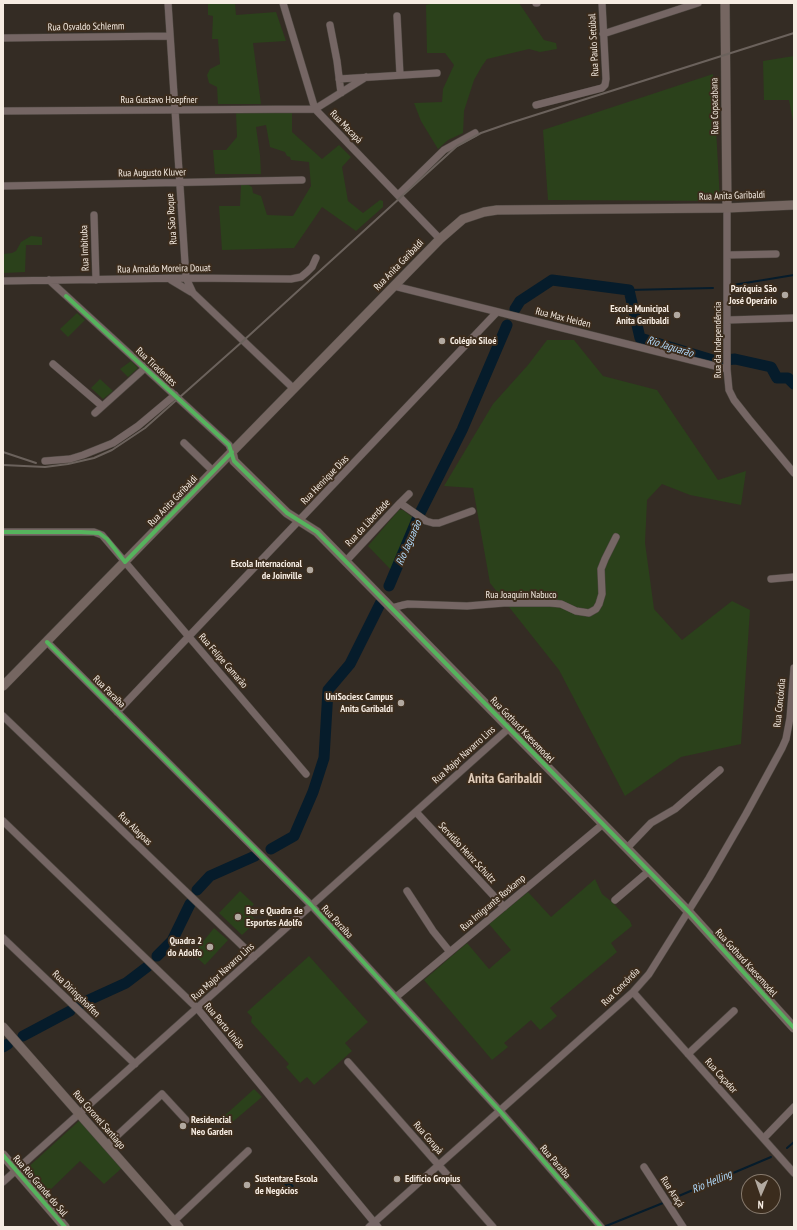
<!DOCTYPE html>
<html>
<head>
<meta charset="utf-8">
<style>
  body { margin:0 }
  #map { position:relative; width:797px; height:1230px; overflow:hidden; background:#342c24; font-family:"PT Sans Narrow",sans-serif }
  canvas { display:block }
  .frame { position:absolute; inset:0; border:4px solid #f6ece2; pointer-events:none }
  .north { position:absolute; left:741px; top:1174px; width:40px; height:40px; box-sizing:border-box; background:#3b2c1d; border:1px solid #86796c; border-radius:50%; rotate:182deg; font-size:11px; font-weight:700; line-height:16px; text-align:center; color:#f6ece2 }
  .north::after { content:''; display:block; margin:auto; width:14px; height:18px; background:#b2a9a0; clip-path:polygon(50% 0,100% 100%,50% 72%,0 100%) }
</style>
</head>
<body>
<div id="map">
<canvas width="797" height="1230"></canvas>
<div class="frame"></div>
<div class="north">N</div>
</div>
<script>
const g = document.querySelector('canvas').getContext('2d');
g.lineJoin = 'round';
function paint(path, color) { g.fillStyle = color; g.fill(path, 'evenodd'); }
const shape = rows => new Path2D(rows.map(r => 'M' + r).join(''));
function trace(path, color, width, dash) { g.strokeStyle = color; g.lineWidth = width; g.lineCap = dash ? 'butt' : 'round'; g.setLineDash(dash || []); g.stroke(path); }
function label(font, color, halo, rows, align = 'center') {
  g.font = font + ' "PT Sans Narrow",sans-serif'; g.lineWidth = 4; g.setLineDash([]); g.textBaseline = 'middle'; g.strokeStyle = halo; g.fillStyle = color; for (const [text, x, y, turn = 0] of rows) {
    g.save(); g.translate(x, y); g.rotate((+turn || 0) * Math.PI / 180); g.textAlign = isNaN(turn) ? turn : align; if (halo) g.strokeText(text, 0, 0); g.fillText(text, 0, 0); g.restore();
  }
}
const green = shape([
  [208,3,235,3,236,15,276,12,286,41,253,43,261,104,218,104,217,87,209,83,207,75,210,69,220,64,218,39,212,39,213,16,208,15],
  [434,3,519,3,544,40,556,43,557,49,540,52,529,49,487,59,482,66,474,80,464,111,463,133,448,140,438,149,421,121,414,103,442,102,443,89,454,65,445,53,427,53,426,5],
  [794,56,794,121,793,121,789,100,764,100,763,61],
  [713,74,720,201,548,200,543,130],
  [236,113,292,113,292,132,322,159,339,145,351,157,342,167,348,201,363,213,380,200,383,201,383,207,356,231,322,207,294,248,222,250,219,206,240,206,241,185,247,184,252,187,253,193,261,196,267,215,293,216,311,186,309,162,291,160,290,157,287,156,285,152,270,147,266,125,256,127,260,155,261,174,215,174,213,150,226,150,237,137],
  [31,236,42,237,42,245,26,245,25,272,3,273,3,254,12,253,16,251,21,242],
  [77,313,85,320,68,337,60,329],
  [547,340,574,340,603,376,657,390,718,480,746,471,741,505,690,495,662,484,647,500,645,543,654,609,682,640,732,601,750,610,741,744,681,757,625,796,559,670,490,583,473,488,444,486,493,404,528,365],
  [131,361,138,368,128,377,120,369],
  [100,379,113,391,103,399,91,388],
  [399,510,403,510,412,517,392,571,368,546],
  [595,879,602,894,612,902,630,921,632,926,611,943,617,952,550,1008,557,1016,540,1030,531,1020,504,1043,508,1047,492,1060,424,980,467,943,489,969,511,950,489,924,528,892,551,917],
  [240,891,254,904,247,912,257,921,242,935,219,913],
  [214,928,228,940,205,965,193,954],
  [309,956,368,1022,345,1043,352,1051,314,1085,307,1077,300,1083,286,1067,289,1064,251,1022,252,1017,247,1012],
  [254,1089,262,1097,229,1125,222,1118],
  [80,1120,123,1167,104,1184,80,1161,47,1193,25,1170]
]);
const water = shape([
  [285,1177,294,1186,290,1190,281,1181]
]);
const stream = shape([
  [733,285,794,275],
  [629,290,713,288],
  [787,1148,794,1142],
  [674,1198,771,1157],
  [606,1226,663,1203]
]);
const river = shape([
  [515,309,520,301,552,280,629,290,640,338,716,361,735,359,771,367,777,378,788,378,794,384],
  [389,586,419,515,462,430,507,325],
  [271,849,294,836,313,792,324,758,328,690,350,664,381,602],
  [197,890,210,876,255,856],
  [157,956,172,941,190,904],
  [80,1004,126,983,147,967],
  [23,1036,70,1011],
  [3,1047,8,1044]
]);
const minor = shape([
  [168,3,186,278,193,293,293,388],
  [283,3,315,109,440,239],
  [536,3,537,3],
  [397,16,400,75],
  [330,25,337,61,341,93],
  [603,34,698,3],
  [3,38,170,36],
  [339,79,437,73],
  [536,105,602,88,605,85,606,79,602,3],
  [3,111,315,109,366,77],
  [3,186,302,180],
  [398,195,444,150,475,133],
  [727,208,727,369,729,390,734,400,749,419,794,473],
  [94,215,96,280],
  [727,255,776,254],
  [49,280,229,445,232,452],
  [171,280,191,292],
  [3,281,186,278,291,279,301,277,307,272,312,267,316,258],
  [394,286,727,369],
  [728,320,794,318],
  [53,364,102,406],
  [95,413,145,368],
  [184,443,213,471],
  [45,461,70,459,83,455,113,443,138,426,175,395],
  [400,503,409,494],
  [3,532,94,532,102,535,306,774],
  [346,561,400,503,426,521,433,523,439,523,472,511],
  [771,579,794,577],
  [392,608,403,605,408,604,467,606,504,603,550,603,561,604,576,611,589,613,596,609,599,604,602,594,601,569,605,559,616,537],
  [47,642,311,905,500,1111,601,1227],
  [117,712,497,312],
  [3,716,254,957],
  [416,812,504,907],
  [3,821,197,1008,378,1227],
  [627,848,651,823,675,809,720,770],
  [407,891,433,931,450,952],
  [615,900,649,871],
  [3,938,135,1064],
  [633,992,794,1173],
  [396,997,603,824],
  [688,1054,734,1011],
  [348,1062,493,1227],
  [764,1138,794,1107],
  [107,1145,162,1094,186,1120],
  [644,1167,683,1227],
  [3,1182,509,728],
  [174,1221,248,1151],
  [369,1227,633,992,649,974,709,878,746,814,782,748,786,739,790,718,794,668]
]);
const major = shape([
  [725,3,727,208],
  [232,452,234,461,287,513,317,532,657,879,688,911,794,1028],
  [3,686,440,239,463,219,484,212,497,210,727,208,794,205],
  [3,1027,179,1227],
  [3,1155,65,1227]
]);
const rail = shape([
  [3,452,36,463],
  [3,465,45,467,68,464,94,458,112,450,145,428,243,341,457,146,481,133,507,124,794,33]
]);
const cycleway = shape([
  [66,296,229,445,234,461,287,513,317,532,688,911,794,1028],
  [3,532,81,532,99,533,107,539,125,562,232,452],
  [47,642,311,905,500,1111,601,1227],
  [3,1155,65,1227]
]);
const markers = [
  [785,295,4,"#b2a9a0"],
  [677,315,4,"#b2a9a0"],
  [442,341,4,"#b2a9a0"],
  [310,570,4,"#b2a9a0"],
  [401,703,4,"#b2a9a0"],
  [238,917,4,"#b2a9a0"],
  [210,947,4,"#b2a9a0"],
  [183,1126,4,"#b2a9a0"],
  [397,1179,4,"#b2a9a0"],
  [247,1185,4,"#b2a9a0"]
];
const streetNames = [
  ["Rua Osvaldo Schlemm",86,27,-1],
  ["Rua Paulo Setúbal",594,45,-93],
  ["Rua Gustavo Hoepfner",159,100],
  ["Rua Copacabana",715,106,-91],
  ["Rua Macapá",346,127,46],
  ["Rua Augusto Kluver",152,173,-1],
  ["Rua Anita Garibaldi",732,196,-2],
  ["Rua São Roque",172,219,-94],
  ["Rua Imbituba",85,248,-92],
  ["Rua Anita Garibaldi",399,265,-46],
  ["Rua Arnaldo Moreira Douat",164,269,-1],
  ["Rua Max Heiden",563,318,14],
  ["Rua da Independência",718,340,-90],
  ["Rua Tiradentes",156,367,43],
  ["Rua Henrique Dias",325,480,-46],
  ["Rua Anita Garibaldi",173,501,-46],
  ["Rua da Liberdade",368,523,-47],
  ["Rua Joaquim Nabuco",521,595],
  ["Rua Felipe Camarão",223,661,49],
  ["Rua Paraíba",109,692,45],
  ["Rua Concórdia",780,703,-84],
  ["Rua Gothard Kaesemodel",522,730,46],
  ["Rua Major Navarro Lins",464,755,-42],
  ["Rua Alagoas",135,829,44],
  ["Servidão Heinz Schultz",467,853,47],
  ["Rua Imigrante Roskamp",493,903,-40],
  ["Rua Paraíba",337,922,47],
  ["Rua Gothard Kaesemodel",746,963,48],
  ["Rua Major Navarro Lins",223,972,-42],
  ["Rua Concórdia",621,987,-45],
  ["Rua Diringshoffen",76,994,44],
  ["Rua Porto União",224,1026,50],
  ["Rua Caçador",721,1076,48],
  ["Rua Coronel Santiago",99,1120,49],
  ["Rua Corupá",428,1138,49],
  ["Rua Paraíba",555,1162,49],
  ["Rua Rio Grande do Sul",40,1186,49],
  ["Rua Araçá",672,1192,57]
];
const poiNames = [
  ["Paróquia São",777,289],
  ["José Operário",777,301],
  ["Escola Municipal",669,309],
  ["Anita Garibaldi",669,321],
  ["Colégio Siloé",450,341,"left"],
  ["Escola Internacional",302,564],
  ["de Joinville",302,576],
  ["UniSociesc Campus",393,697],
  ["Anita Garibaldi",393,709],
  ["Bar e Quadra de",246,911,"left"],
  ["Esportes Adolfo",246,923,"left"],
  ["Quadra 2",202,941],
  ["do Adolfo",202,953],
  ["Residencial",191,1120,"left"],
  ["Neo Garden",191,1132,"left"],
  ["Sustentare Escola",255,1179,"left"],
  ["de Negócios",255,1191,"left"],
  ["Edifício Gropius",405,1179,"left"]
];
const waterNames = [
  ["Rio Jaguarão",670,347,17],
  ["Rio Jaguarão",409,543,-66],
  ["Rio Helling",712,1182,-23]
];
const districtNames = [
  ["Anita Garibaldi",505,779]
];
paint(green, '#2b411b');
paint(water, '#061c2b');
trace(stream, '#061c2b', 2);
trace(river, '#061c2b', 11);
trace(minor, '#4d4740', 8);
trace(major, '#4d4740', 10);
trace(minor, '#756664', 7);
trace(major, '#756661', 9);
trace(rail, '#6b625c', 2);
trace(cycleway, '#56b35d', 4);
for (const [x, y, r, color] of markers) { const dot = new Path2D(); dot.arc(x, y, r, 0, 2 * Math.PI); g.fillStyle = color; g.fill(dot); trace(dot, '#3b2c1d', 1.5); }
label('10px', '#f6ece2', '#3b2c1d', streetNames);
label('bold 10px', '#f6ece2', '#3b2c1d', poiNames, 'right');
label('italic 11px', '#b1dbfd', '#3b2c1d', waterNames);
label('bold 14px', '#decab7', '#3b2c1d', districtNames);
</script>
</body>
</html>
